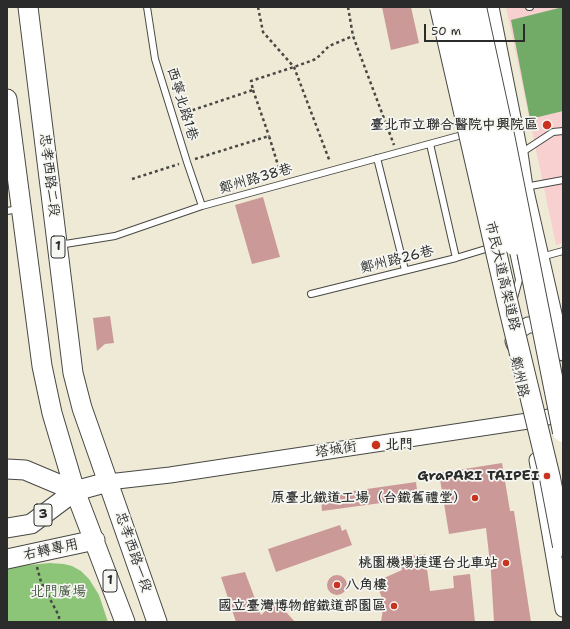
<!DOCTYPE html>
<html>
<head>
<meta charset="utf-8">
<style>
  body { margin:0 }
  #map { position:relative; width:570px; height:629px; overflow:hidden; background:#eeead5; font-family:"Shantell Sans",sans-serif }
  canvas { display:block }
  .frame { position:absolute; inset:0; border:8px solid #2b2b2b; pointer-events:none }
  .scale { position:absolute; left:424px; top:24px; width:101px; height:18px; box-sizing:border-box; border:2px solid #2b2b2b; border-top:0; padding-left:5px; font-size:12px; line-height:14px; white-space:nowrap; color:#2b2b2b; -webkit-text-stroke:3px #f6f6f2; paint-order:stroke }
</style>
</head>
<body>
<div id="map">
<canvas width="570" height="629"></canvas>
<div class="frame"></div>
<div class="scale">50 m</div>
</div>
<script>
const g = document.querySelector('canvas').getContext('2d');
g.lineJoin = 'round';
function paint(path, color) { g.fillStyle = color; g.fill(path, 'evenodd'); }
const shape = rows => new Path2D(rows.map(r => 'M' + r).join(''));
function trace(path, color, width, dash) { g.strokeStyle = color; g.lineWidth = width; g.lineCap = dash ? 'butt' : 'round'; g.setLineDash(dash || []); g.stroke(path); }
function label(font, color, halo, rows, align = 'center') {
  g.font = font + ' "Shantell Sans","LXGW WenKai TC",sans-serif'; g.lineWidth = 3.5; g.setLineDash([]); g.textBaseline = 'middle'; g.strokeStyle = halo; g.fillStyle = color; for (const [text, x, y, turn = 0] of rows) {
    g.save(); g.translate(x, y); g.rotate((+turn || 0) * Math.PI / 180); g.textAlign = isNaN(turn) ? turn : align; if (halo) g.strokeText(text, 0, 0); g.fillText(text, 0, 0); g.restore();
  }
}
const built = shape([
  [506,7,563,7,563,243,556,245]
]);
const green = shape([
  [50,563,64,564,72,566,81,571,89,579,99,595,108,622,7,622,7,567]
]);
const forest = shape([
  [563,7,563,111,530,119,511,20]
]);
const building = shape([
  [382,7,411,7,419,43,391,50],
  [263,197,280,257,252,264,235,205],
  [110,316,114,343,105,344,97,351,93,318],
  [502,463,510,511,514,511,531,622,494,622,491,572,486,528,449,534,439,473],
  [416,482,418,498,322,511,321,500,353,491],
  [340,525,342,531,346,529,352,545,276,572,268,549],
  [425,554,430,591,454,588,453,576,470,574,475,622,381,622,384,602,375,582,402,570,400,557],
  [245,572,261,615,276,601,295,622,236,622,221,577],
  '327 585a10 10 0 1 1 20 0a10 10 0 1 1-20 0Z'
]);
const path = shape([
  [258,7,263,32,294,67,330,162],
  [348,7,353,36,394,145],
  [253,90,269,136],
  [181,114,253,90,251,81,294,67,316,59,329,46,353,36],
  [195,159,269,136,281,175],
  [132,179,179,164],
  [37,567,41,582,59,616,59,622]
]);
const service = shape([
  [147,7,155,59,187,162,202,206],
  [529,7,530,7],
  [430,144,456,258],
  [521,153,553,132,563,131],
  [377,158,405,270],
  [525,187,563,180],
  [7,211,19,209],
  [59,245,115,236,202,206,462,135],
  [512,247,519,280,514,298],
  [541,257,563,251],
  [311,294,456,258,489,248]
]);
const tertiary = shape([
  [491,7,520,153,525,187,563,353],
  [514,344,513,341,519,331,528,325,541,325,551,330],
  [537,460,563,609],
  [108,482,170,475,528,421,563,414]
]);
const primary = shape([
  [28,7,73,373,82,408,157,622],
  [7,99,42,366,52,413,75,491,125,622],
  [7,469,25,470,75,491],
  [7,528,31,524,75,491,108,482],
  [7,559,95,540]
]);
const trunkBridge = shape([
  [440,7,508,304,550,478,563,546],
  [458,7,475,79,507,222,514,245],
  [476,7,505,140,563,432]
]);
const markers = [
  [547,125,5,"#c8321e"],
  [376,445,5,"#c8321e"],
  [547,476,4,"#c8321e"],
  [475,498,4,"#c8321e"],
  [506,563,4,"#c8321e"],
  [337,585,4,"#c8321e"],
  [394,606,4,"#c8321e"]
];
const shields = [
  [58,247,14],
  [43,515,18],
  [110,581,14]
];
const shieldNames = [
  ["1",58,247],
  ["3",43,515],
  ["1",110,581]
];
const streetNames = [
  ["西寧北路1巷",182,104,73],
  ["忠孝西路二段",49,175,83],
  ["鄭州路38巷",256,179,-16],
  ["鄭州路26巷",397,260,-14],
  ["市民大道高架道路",502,276,77],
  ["鄭州路",519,377,78],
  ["塔城街",336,450,-9],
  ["右轉專用",51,550,-12],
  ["忠孝西路一段",133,552,71]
];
const poiNames = [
  ["臺北市立聯合醫院中興院區",538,125],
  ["北門",385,445,"left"],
  ["GraPARI TAIPEI",539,476],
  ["原臺北鐵道工場（台鐵舊禮堂）",467,498],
  ["桃園機場捷運台北車站",498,563],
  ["八角樓",345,585,"left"],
  ["國立臺灣博物館鐵道部園區",386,606]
];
const parkNames = [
  ["北門廣場",58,592]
];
paint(built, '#f7d0cf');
paint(green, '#8dc578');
paint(forest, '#72aa68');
paint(building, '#cb9997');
trace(service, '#484844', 8);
trace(tertiary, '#484844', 17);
trace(primary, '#484844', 21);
trace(path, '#484844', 2.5, [3, 3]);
trace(service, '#fff', 6);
trace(tertiary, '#fff', 15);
trace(primary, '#fff', 19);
trace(trunkBridge, '#484844', 22, []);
trace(trunkBridge, '#fff', 20);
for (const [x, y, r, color] of markers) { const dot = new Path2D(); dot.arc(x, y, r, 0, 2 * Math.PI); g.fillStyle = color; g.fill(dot); trace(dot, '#f6f6f2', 1.5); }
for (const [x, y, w] of shields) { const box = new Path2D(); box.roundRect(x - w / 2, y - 11, w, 22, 3); g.fillStyle = '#f6f6f2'; g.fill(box); trace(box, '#2b2b2b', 1); }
label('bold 13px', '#2b2b2b', null, shieldNames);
label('14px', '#2b2b2b', '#f6f6f2', streetNames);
label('bold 14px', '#2b2b2b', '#f6f6f2', poiNames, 'right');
label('14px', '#485942', '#f6f6f2', parkNames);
</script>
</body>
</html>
